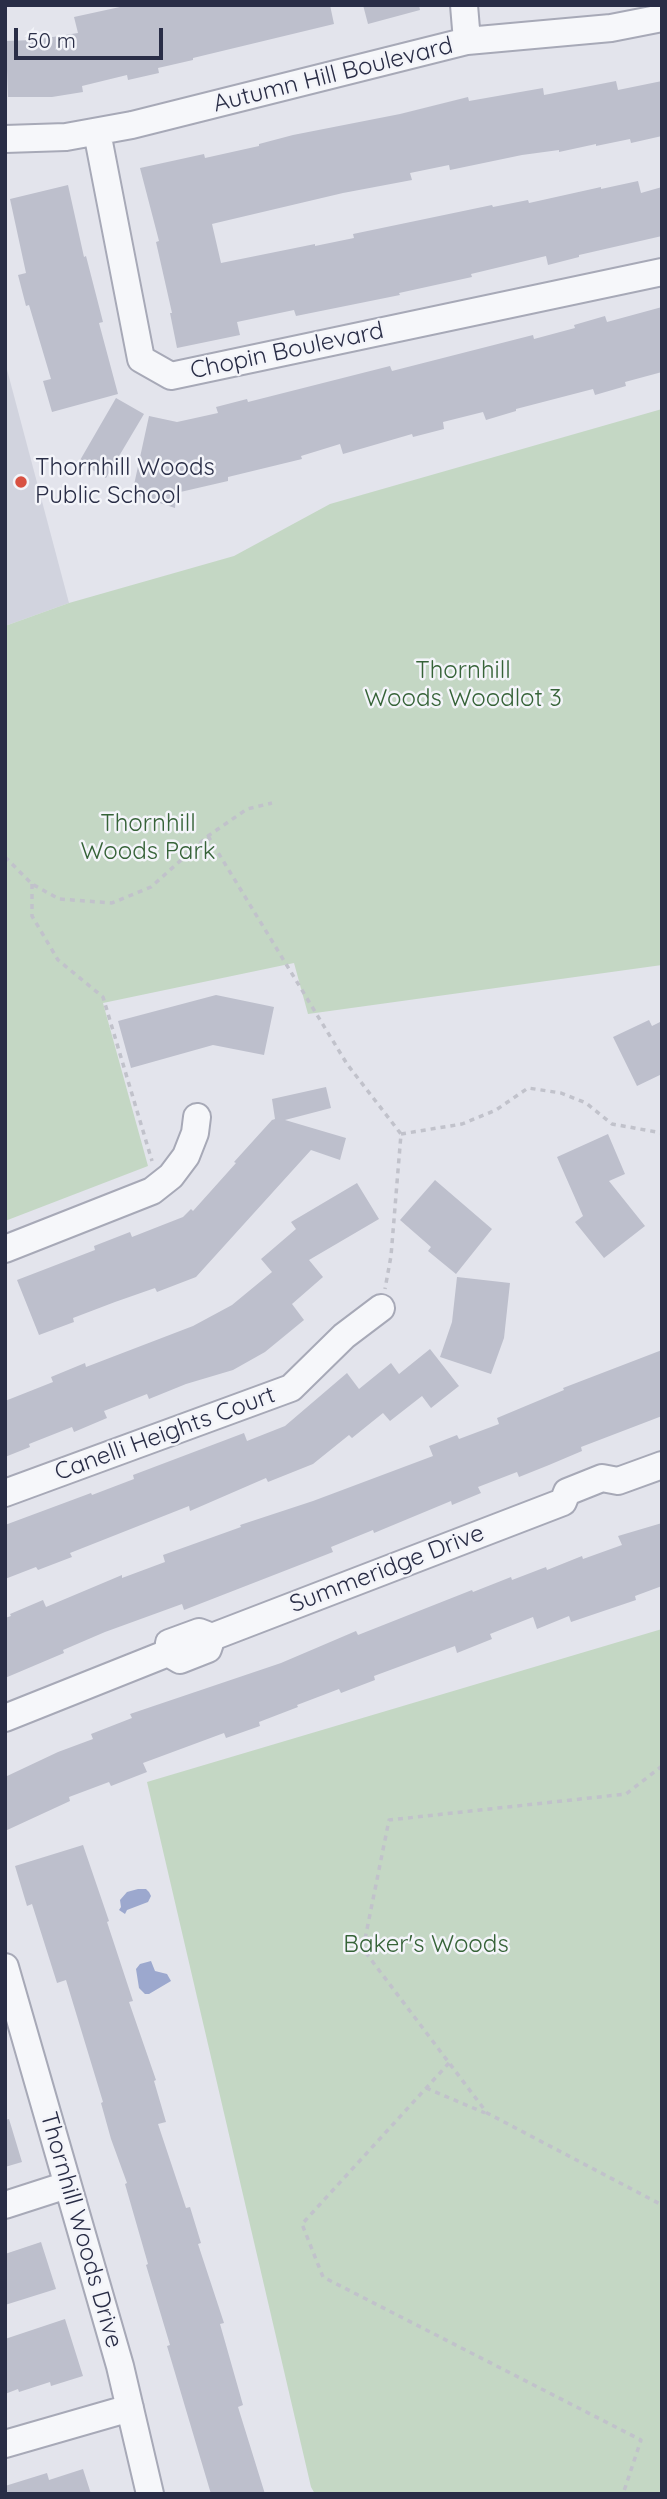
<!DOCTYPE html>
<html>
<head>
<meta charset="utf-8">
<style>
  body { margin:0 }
  #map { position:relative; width:667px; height:2499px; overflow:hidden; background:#e3e4ec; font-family:Quicksand,sans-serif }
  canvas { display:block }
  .frame { position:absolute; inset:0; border:7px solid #292d46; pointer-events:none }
  .scale { position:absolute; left:14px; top:28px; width:149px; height:32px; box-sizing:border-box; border:4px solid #292d46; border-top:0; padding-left:9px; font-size:21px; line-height:24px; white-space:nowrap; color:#292d46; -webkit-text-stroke:5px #f3f4f9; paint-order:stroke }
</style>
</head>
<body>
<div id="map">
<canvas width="667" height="2499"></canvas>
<div class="frame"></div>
<div class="scale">50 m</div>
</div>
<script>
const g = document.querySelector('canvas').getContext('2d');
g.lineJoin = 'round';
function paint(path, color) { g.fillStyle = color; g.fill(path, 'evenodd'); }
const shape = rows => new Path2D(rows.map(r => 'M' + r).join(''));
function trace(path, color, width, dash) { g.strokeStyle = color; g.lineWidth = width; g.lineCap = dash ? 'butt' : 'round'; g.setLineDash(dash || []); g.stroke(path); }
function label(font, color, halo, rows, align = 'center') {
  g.font = font + ' Quicksand,sans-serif'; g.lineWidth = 5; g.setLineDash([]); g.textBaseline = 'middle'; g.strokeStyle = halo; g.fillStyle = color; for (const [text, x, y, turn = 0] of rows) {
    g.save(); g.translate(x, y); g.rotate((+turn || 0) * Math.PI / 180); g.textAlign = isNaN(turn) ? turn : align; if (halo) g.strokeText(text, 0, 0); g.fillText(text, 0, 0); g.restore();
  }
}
const built = shape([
  [5,362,69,603,5,626]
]);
const green = shape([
  [662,409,662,965,308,1014,294,963,103,1003,148,1166,5,1221,5,626,69,603,234,556,330,504],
  [662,1629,662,2494,315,2494,311,2487,147,1782]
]);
const water = shape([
  [138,1889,146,1889,149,1892,151,1896,148,1902,127,1910,125,1914,119,1910,121,1907,120,1900,127,1892],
  [151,1961,155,1971,167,1974,171,1981,149,1994,145,1994,139,1988,136,1969,140,1964]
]);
const building = shape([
  [129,5,330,5,334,24,193,58,193,60,158,68,159,73,128,80,127,75,82,86,83,92,52,97,8,97,6,41,34,40,78,33,74,17],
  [363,5,419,5,420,10,368,24],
  [616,81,618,90,662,81,662,136,631,143,630,139,596,146,596,144,559,152,559,150,522,155,450,170,449,165,410,173,412,180,343,193,216,223,212,224,221,263,315,244,315,246,354,238,353,234,492,205,493,207,528,200,529,203,601,187,601,189,638,181,641,193,662,187,662,236,579,255,579,257,548,265,546,256,471,274,472,277,399,293,400,295,296,316,294,310,237,322,240,335,177,348,170,313,172,313,156,242,159,241,140,168,204,154,205,158,259,146,259,144,293,135,400,114,468,97,469,101,543,88,544,95],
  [68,185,84,257,86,256,103,322,99,323,118,394,52,412,43,381,51,379,29,305,26,306,18,275,26,273,10,199],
  [662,307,662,372,625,382,626,386,595,395,593,389,516,409,516,411,486,420,483,412,443,422,444,429,413,437,412,434,343,454,340,444,301,456,302,459,228,477,228,481,176,493,175,508,132,494,149,416,177,422,218,413,216,407,247,399,248,402,390,366,392,371,533,335,534,339,575,328,574,325,605,316,607,322],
  [116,398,144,414,106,478,79,462],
  [216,995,274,1007,264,1055,213,1045,131,1068,118,1021],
  [649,1020,652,1026,662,1021,662,1074,637,1086,613,1037],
  [326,1087,331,1108,285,1120,346,1138,340,1160,311,1150,196,1277,157,1292,155,1288,115,1302,73,1318,74,1322,39,1335,17,1280,95,1250,94,1246,130,1232,132,1237,183,1217,191,1209,193,1211,236,1163,234,1162,272,1120,275,1119,272,1099],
  [608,1134,625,1174,609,1181,645,1226,604,1258,575,1222,583,1216,557,1157],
  [435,1180,492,1229,456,1274,428,1251,431,1247,400,1220],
  [357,1183,379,1219,309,1260,323,1277,292,1304,304,1320,265,1352,233,1370,186,1384,149,1399,147,1394,104,1411,107,1418,74,1432,72,1427,29,1444,30,1447,5,1457,5,1401,53,1382,51,1377,85,1363,86,1367,193,1326,232,1305,272,1272,261,1259,296,1229,291,1222],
  [457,1277,510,1283,504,1338,491,1374,440,1357,452,1322],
  [430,1349,459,1386,431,1408,422,1396,390,1421,383,1413,352,1438,349,1435,313,1464,268,1482,266,1478,190,1511,189,1506,70,1553,72,1557,38,1570,36,1567,5,1579,5,1525,91,1493,92,1495,134,1479,133,1475,244,1433,247,1441,285,1426,347,1373,359,1389,391,1363,399,1374],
  [662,1350,662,1416,581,1447,582,1451,549,1465,519,1477,517,1472,478,1487,481,1493,452,1505,451,1501,374,1533,373,1530,331,1547,333,1552,184,1610,182,1604,105,1632,63,1650,64,1653,5,1678,5,1618,11,1616,10,1614,43,1600,46,1607,122,1575,122,1578,165,1562,163,1555,241,1527,240,1525,313,1501,433,1456,429,1446,457,1435,459,1439,499,1424,497,1418,564,1390,563,1388],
  [662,1523,662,1586,635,1596,636,1600,571,1622,569,1616,537,1629,533,1617,490,1634,492,1639,457,1653,455,1646,374,1676,375,1680,341,1693,339,1689,297,1705,298,1707,259,1722,260,1726,226,1738,224,1733,143,1763,147,1772,111,1786,109,1782,69,1797,70,1801,5,1831,5,1777,58,1752,93,1739,91,1734,132,1718,130,1714,281,1663,356,1631,358,1635,472,1590,473,1592,511,1577,512,1580,546,1567,547,1570,582,1556,583,1559,622,1545,618,1536],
  [83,1845,109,1921,107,1922,133,2001,129,2002,156,2080,154,2081,166,2122,158,2124,186,2208,190,2207,201,2243,198,2244,224,2323,220,2324,243,2405,238,2407,265,2494,211,2494,167,2346,170,2345,146,2265,148,2264,125,2184,127,2183,111,2139,101,2103,103,2102,66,1980,57,1983,32,1904,27,1906,15,1866],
  [9,2119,22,2162,5,2167,5,2120],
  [41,2242,56,2289,5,2305,5,2254],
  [65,2319,83,2376,51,2386,50,2382,19,2392,18,2389,5,2394,5,2339],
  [83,2469,91,2494,5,2494,5,2486,47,2473,49,2480]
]);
const path = shape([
  [208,836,347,1064,401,1134,391,1256,385,1289],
  [5,857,32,884,59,899,112,903,151,887,208,836,247,809,272,803],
  [32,884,32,916,58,960,103,997,152,1161],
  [401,1134,462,1124,496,1110,528,1088,561,1093,586,1103,612,1124,662,1133],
  [662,1766,626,1794,389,1820,363,1949,487,2113,662,2205],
  [449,2063,302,2224,323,2277,641,2440,623,2494],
  [426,2088,485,2113]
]);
const minor = shape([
  [464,5,467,41],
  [97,132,141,359,171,376,662,272],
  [5,139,66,137,132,125,467,41,611,28,662,18],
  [5,1249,152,1191,171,1176,186,1156,195,1133,197,1117],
  [5,1493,291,1388,344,1336,381,1308],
  [168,1653,169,1643,199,1632,212,1637,563,1502,567,1492,602,1478,618,1481,662,1465],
  [168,1653,180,1660,208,1649,212,1637],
  [5,1718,168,1653],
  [5,1967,120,2366,150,2494],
  [5,2205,67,2185],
  [5,2444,130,2408]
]);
const markers = [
  [21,482,7,"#d85142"]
];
const streetNames = [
  ["Autumn Hill Boulevard",333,75,-14],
  ["Chopin Boulevard",287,351,-12],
  ["Canelli Heights Court",165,1434,-20],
  ["Summeridge Drive",387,1569,-21],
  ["Thornhill Woods Drive",81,2230,74]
];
const poiNames = [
  ["Thornhill Woods",35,468],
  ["Public School",35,496]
];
const parkNames = [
  ["Thornhill",463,671],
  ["Woods Woodlot 3",463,699],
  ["Thornhill",148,824],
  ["Woods Park",148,852],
  ["Baker's Woods",426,1945]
];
paint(built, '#d1d3de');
paint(green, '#c4d7c4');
paint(water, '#9ca8ce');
paint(building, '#bdbfcc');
trace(minor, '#a7a9b7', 30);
trace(path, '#c1c2cb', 3.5, [5, 5]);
trace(minor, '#f6f7fa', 26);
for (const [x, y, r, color] of markers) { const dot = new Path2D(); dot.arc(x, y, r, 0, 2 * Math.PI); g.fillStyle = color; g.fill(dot); trace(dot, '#f3f4f9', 2.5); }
label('24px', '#292d46', '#f3f4f9', streetNames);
label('24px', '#292d46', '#f3f4f9', poiNames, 'left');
label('24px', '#366338', '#f3f4f9', parkNames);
</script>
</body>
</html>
